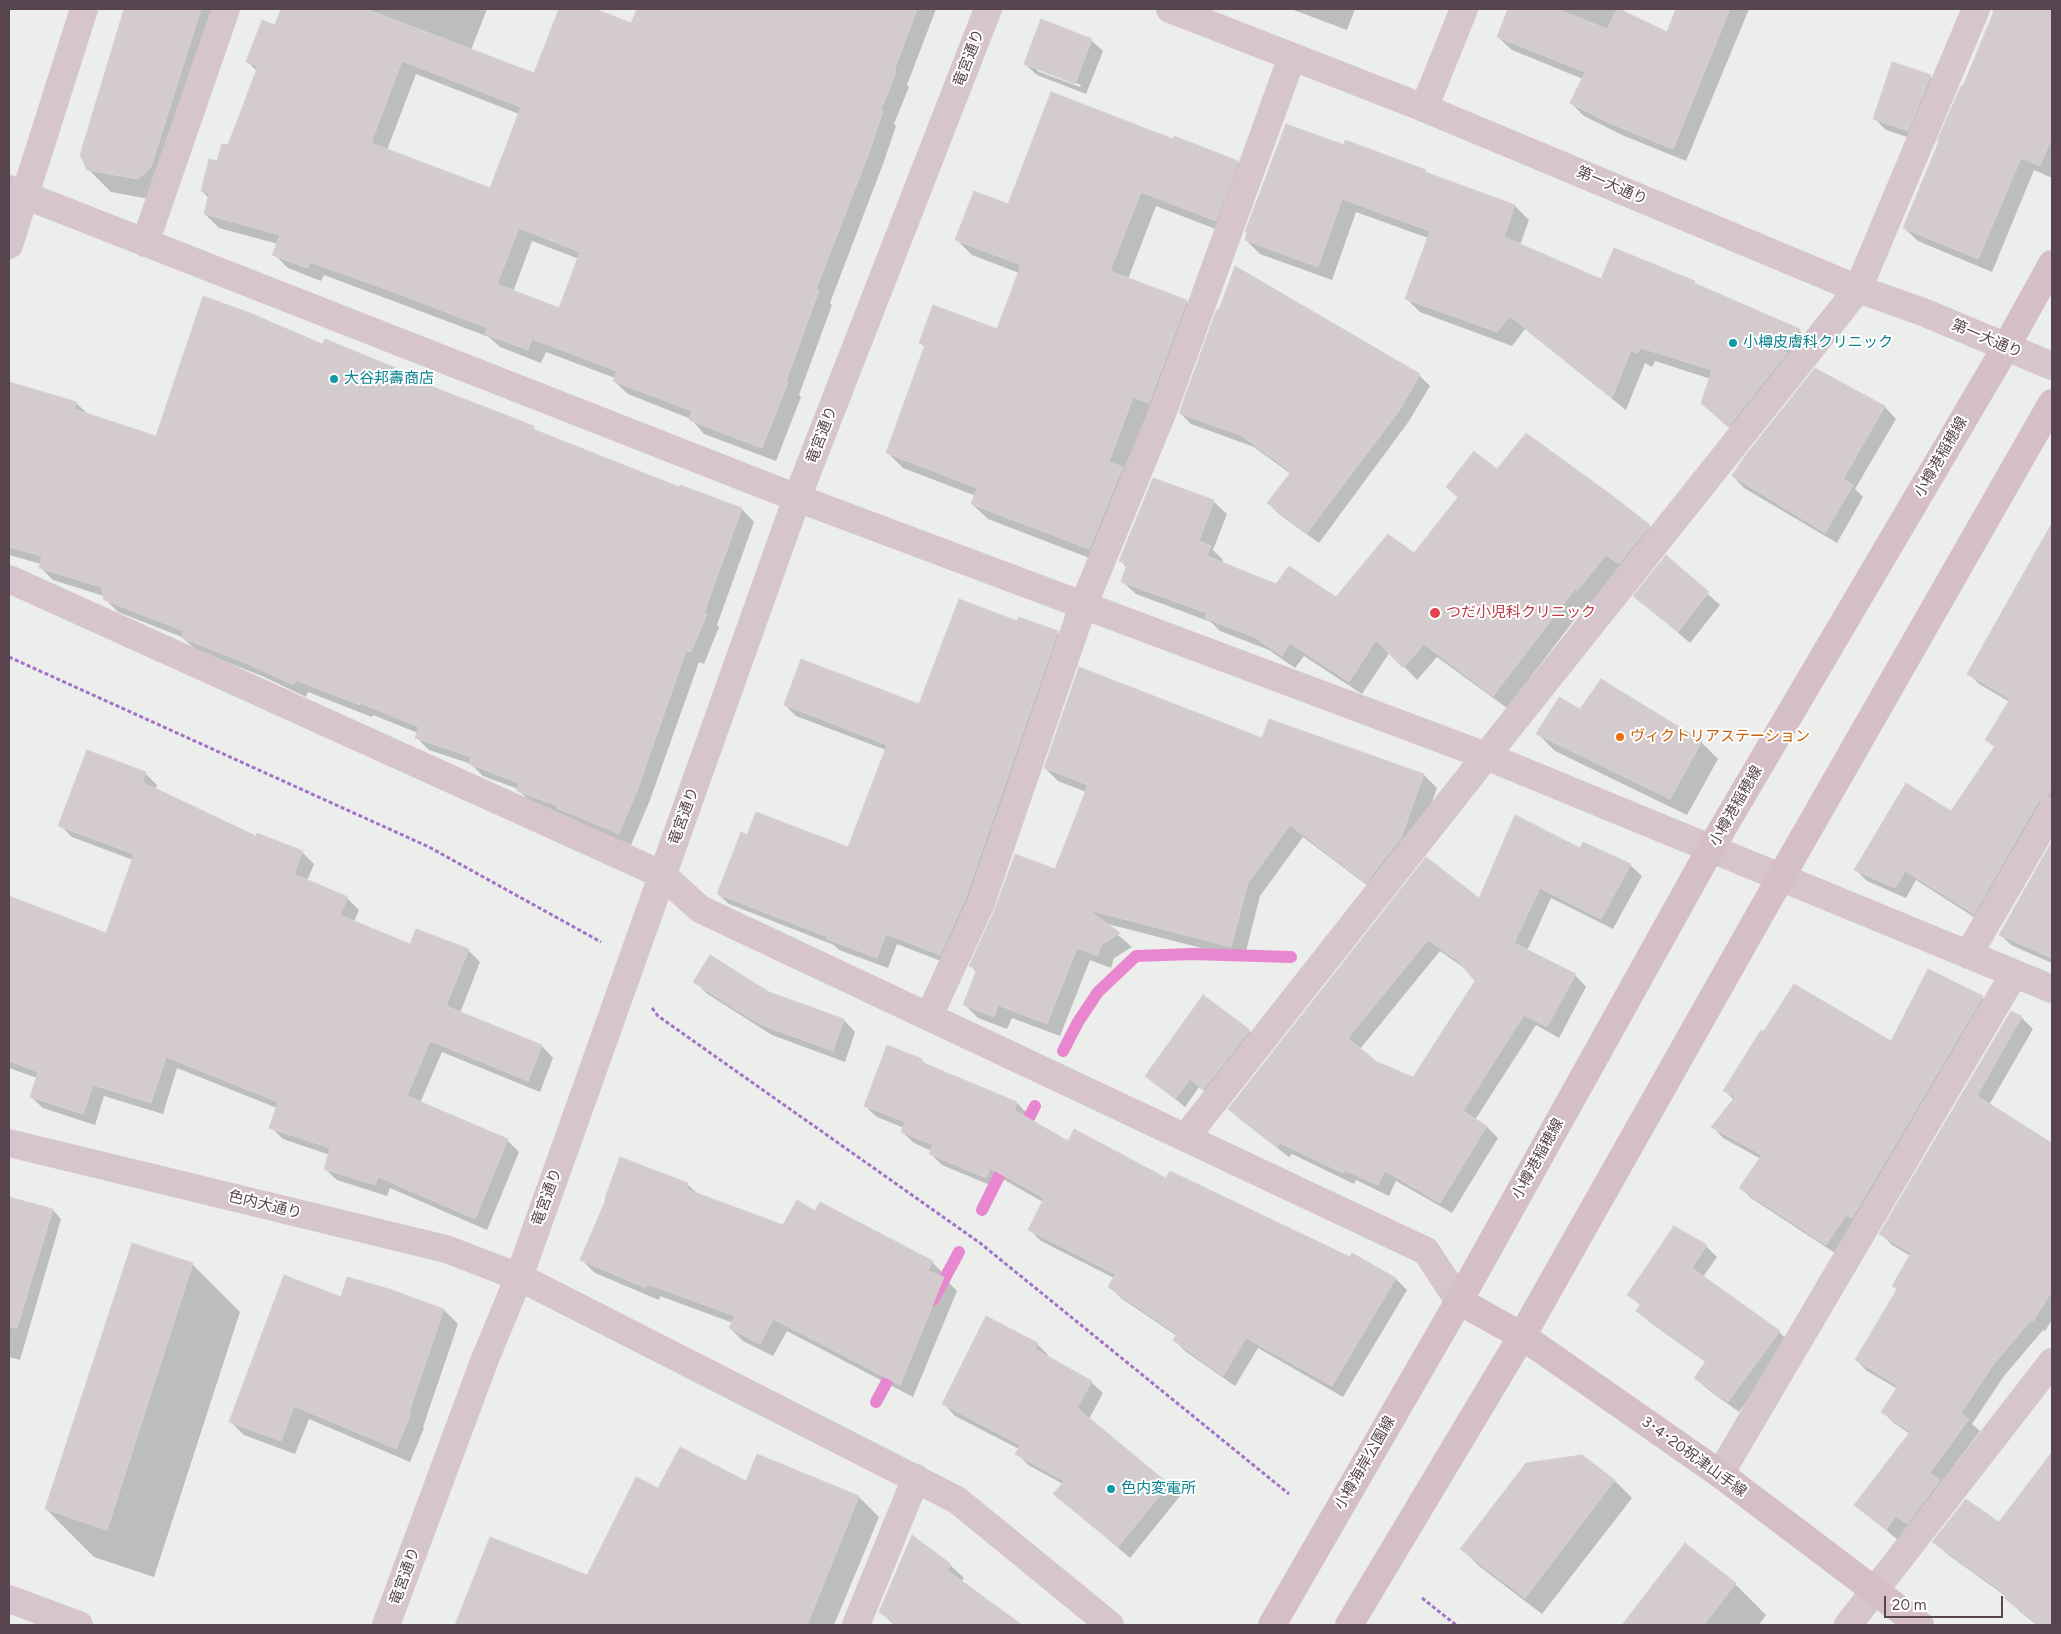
<!DOCTYPE html>
<html>
<head>
<meta charset="utf-8">
<style>
  body { margin:0 }
  #map { position:relative; width:2061px; height:1634px; overflow:hidden; background:#ebeeeb; font-family:Figtree,sans-serif }
  canvas { display:block }
  .frame { position:absolute; inset:0; border:10px solid #58444e; pointer-events:none }
  .scale { position:absolute; left:1884px; top:1596px; width:119px; height:22px; box-sizing:border-box; border:2px solid #58444e; border-top:0; padding-left:6px; font-size:15px; line-height:18px; white-space:nowrap; color:#58444e; -webkit-text-stroke:4px #fff; paint-order:stroke }
</style>
</head>
<body>
<div id="map">
<canvas width="2061" height="1634"></canvas>
<div class="frame"></div>
<div class="scale">20 m</div>
</div>
<script>
const g = document.querySelector('canvas').getContext('2d');
g.lineJoin = 'round';
function paint(path, color) { g.fillStyle = color; g.fill(path, 'evenodd'); }
const shape = rows => new Path2D(rows.map(r => 'M' + r).join(''));
function trace(path, color, width, dash) { g.strokeStyle = color; g.lineWidth = width; g.lineCap = dash ? 'butt' : 'round'; g.setLineDash(dash || []); g.stroke(path); }
function label(font, color, halo, rows, align = 'center') {
  g.font = font + ' Figtree,"Noto Sans JP",sans-serif'; g.lineWidth = 4; g.setLineDash([]); g.textBaseline = 'middle'; g.strokeStyle = halo; g.fillStyle = color; for (const [text, x, y, turn = 0] of rows) {
    g.save(); g.translate(x, y); g.rotate((+turn || 0) * Math.PI / 180); g.textAlign = isNaN(turn) ? turn : align; if (halo) g.strokeText(text, 0, 0); g.fillText(text, 0, 0); g.restore();
  }
}
const shadow = shape([
  [126,9,230,9,161,201,111,192,88,169,81,154],
  [282,9,487,9,471,50,535,74,561,9,591,9,632,25,638,9,936,9,907,85,909,87,894,124,896,126,883,164,830,303,832,305,799,395,801,397,776,461,704,434,691,419,628,394,614,381,615,378,546,352,541,363,500,347,489,337,324,275,321,281,288,268,274,254,278,244,219,228,205,214,209,198,202,191,228,147,257,71,248,62,276,27],
  [416,74,519,114,491,189,387,150],
  [532,241,579,259,560,309,513,292],
  [1291,9,1355,9,1347,30],
  [1510,9,1616,9,1667,34,1678,9,1749,9,1686,161,1622,135,1584,116,1571,103,1583,79,1512,50,1498,37],
  [1992,9,2052,9,2052,178,2034,170,1992,272,1918,241,1904,228,1994,14],
  [1091,40,1103,51,1086,94,1037,75,1025,64],
  [1037,68,1081,85,1080,87,1037,71],
  [1930,76,1942,88,1919,141,1886,130,1874,118],
  [1174,141,1237,162,1252,177,1231,235,1156,206,1128,279,1186,301,1201,317,1105,564,988,519,972,504,976,496,903,468,887,452,926,348,920,343,997,330,1019,273,972,255,957,240,1009,205],
  [1344,147,1425,171,1429,175,1515,206,1529,220,1520,245,1602,280,1694,282,1698,287,1799,330,1813,344,1743,440,1702,403,1711,379,1655,361,1652,367,1645,363,1626,410,1525,329,1512,346,1420,312,1406,298,1428,238,1356,212,1332,280,1260,254,1246,240],
  [323,346,429,383,435,389,533,427,538,432,680,488,680,486,742,509,754,522,717,625,719,627,704,664,699,662,650,800,631,845,531,803,518,789,483,776,471,764,429,750,417,738,418,733,373,715,372,717,308,692,306,697,262,676,196,650,182,637,118,612,105,599,104,596,53,580,40,567,41,564,9,555,9,383,76,403,89,415,156,438],
  [1815,370,1885,407,1896,419,1855,489,1863,497,1837,543,1744,488,1733,476],
  [1419,375,1430,386,1409,421,1319,543,1279,514,1268,503,1291,474,1254,447,1191,424,1180,413],
  [1497,471,1649,526,1662,539,1591,603,1588,602,1507,708,1437,657,1417,680,1390,652,1362,694,1304,656,1295,668,1269,650,1220,631,1211,622,1136,594,1122,581,1127,568,1120,560,1213,501,1227,514,1213,550,1223,560,1222,564,1277,585,1337,599,1414,555,1459,498,1448,487],
  [2052,530,2052,810,1985,924,1916,880,1906,898,1867,881,1856,870,1951,813,1995,748,1987,739,2010,702,1979,684,1968,673,2018,583],
  [1666,557,1720,605,1690,643,1635,596],
  [1018,622,1057,632,1068,643,951,965,897,944,888,968,839,950,834,945,729,904,718,894,748,836,848,849,886,750,796,716,785,705,920,706],
  [1580,711,1701,742,1718,759,1687,815,1555,751,1538,734],
  [1263,739,1424,775,1437,788,1414,852,1380,895,1303,837,1260,896,1244,959,1104,923,1132,947,1114,958,1111,968,1090,960,1060,1036,1012,1018,1007,1029,978,1018,965,1005,977,973,971,966,1056,871,1086,792,1058,781,1045,768],
  [145,773,157,785,155,789,256,838,302,852,314,864,307,881,347,898,359,910,354,922,411,946,468,950,480,962,460,1013,542,1046,553,1058,540,1092,442,1052,420,1103,507,1140,519,1152,487,1230,390,1188,387,1196,337,1180,325,1169,330,1155,283,1139,271,1127,277,1108,177,1068,163,1114,104,1096,95,1125,43,1108,31,1097,37,1078,9,1068,9,898,106,935,133,860,72,837,60,825],
  [2052,844,2052,963,2011,945,2001,935],
  [1581,850,1630,865,1642,876,1613,929,1551,898,1527,951,1575,975,1586,987,1559,1038,1536,1025,1475,1120,1487,1127,1498,1138,1452,1213,1396,1181,1389,1196,1356,1180,1354,1184,1292,1154,1289,1157,1241,1120,1230,1109,1426,859,1480,900],
  [1440,951,1467,970,1477,981,1413,1078,1377,1063,1360,1049],
  [695,981,769,993,844,1020,855,1032,845,1062,772,1035,706,993],
  [1203,997,1249,1031,1258,1040,1213,1098,1199,1087,1185,1107,1147,1076],
  [1982,997,1993,1008,1838,1255,1751,1198,1741,1188,1761,1159,1723,1138,1713,1127,1734,1100,1725,1091,1892,1043],
  [2011,1012,2021,1017,2033,1029,1989,1105,2052,1145,2052,1320,2045,1331,2043,1330,2004,1376,1972,1424,1980,1431,1898,1540,1856,1505,1910,1434,1894,1423,1882,1411,1898,1389,1867,1371,1856,1360,1898,1290,1893,1286,1911,1256,1892,1245,1881,1234],
  [921,1060,928,1066,1017,1103,1028,1114,1026,1118,1069,1142,1167,1180,1350,1259,1353,1254,1396,1279,1407,1290,1343,1397,1258,1348,1235,1386,1185,1351,1174,1340,1177,1336,1121,1298,1110,1287,1114,1278,1041,1241,1030,1230,1043,1202,1001,1178,997,1188,942,1165,931,1154,932,1151,914,1143,902,1132,904,1128,877,1117,865,1106],
  [687,1184,698,1194,783,1227,932,1262,945,1275,944,1278,957,1291,913,1397,787,1331,773,1356,743,1341,730,1328,733,1323,660,1296,659,1300,595,1273,582,1260],
  [9,1198,53,1210,61,1219,20,1360,9,1357],
  [1674,1227,1706,1246,1717,1257,1703,1277,1779,1332,1789,1342,1739,1412,1706,1388,1696,1378,1707,1363,1648,1321,1638,1310,1641,1306,1629,1295],
  [132,1245,193,1265,240,1312,154,1577,94,1557,46,1509],
  [341,1298,444,1310,458,1324,423,1427,424,1428,410,1462,309,1419,295,1454,244,1435,230,1421],
  [1037,1344,1049,1356,1048,1358,1091,1382,1103,1393,1089,1419,1180,1496,1130,1558,1055,1494,1063,1484,1028,1465,1017,1453,1019,1449,955,1416,944,1404],
  [2052,1454,2052,1625,2037,1625,2019,1611,2007,1597,1947,1554,1934,1542,1999,1524],
  [1582,1456,1615,1481,1632,1498,1542,1614,1479,1566,1462,1549],
  [747,1482,859,1497,879,1517,834,1625,456,1625,490,1539,588,1576,659,1490],
  [912,1537,950,1565,964,1578,961,1582,1020,1625,894,1625,881,1612],
  [1685,1545,1735,1584,1766,1615,1759,1625,1624,1625]
]);
const stream = shape([
  [1063,1051,1078,1022,1098,992,1136,956,1192,954,1291,957],
  [1021,1133,1035,1106],
  [982,1210,1007,1160],
  [933,1300,959,1252],
  [876,1402,896,1365]
]);
const building = shape([
  [124,9,201,9,151,167,138,179,87,170,80,155,124,9],
  [281,9,366,9,534,73,559,9,595,9,631,23,637,9,917,9,894,71,896,72,881,110,883,111,870,150,816,289,819,290,786,381,788,382,762,448,689,420,692,411,613,381,617,371,532,339,528,350,485,334,487,328,402,295,310,262,307,268,272,255,280,235,204,214,209,193,201,191,209,159,217,161,222,144,228,145,258,66,246,62,262,20,275,25,281,9],
  [402,61,521,107,490,188,371,143,402,61],
  [519,228,580,252,559,308,497,284,519,228],
  [1508,9,1557,9,1607,29,1617,9,1619,9,1667,32,1676,9,1730,9,1673,149,1607,122,1570,103,1585,72,1497,37,1508,9],
  [1995,9,2052,9,2052,137,2040,166,2021,158,1978,259,1903,228,1939,141,1937,141,1961,86,1963,86,1995,9],
  [1041,19,1092,39,1075,84,1024,64,1041,19],
  [1892,62,1931,75,1908,131,1873,119,1892,62],
  [1051,92,1173,139,1174,136,1238,161,1216,221,1141,192,1110,271,1187,300,1149,403,1133,397,1109,462,1123,467,1089,549,971,504,977,488,886,453,925,345,919,343,933,305,997,329,1021,265,955,240,974,191,1008,204,1051,92],
  [1286,124,1344,145,1345,140,1426,170,1425,172,1515,205,1504,237,1601,279,1614,248,1695,281,1694,283,1800,329,1783,351,1787,353,1728,427,1701,403,1712,370,1641,348,1637,353,1631,350,1612,398,1510,316,1497,332,1405,299,1430,231,1342,199,1318,267,1245,240,1247,233,1245,232,1286,124],
  [1235,266,1420,374,1399,411,1307,533,1267,503,1291,472,1242,436,1179,413,1216,311,1220,307,1235,266],
  [203,296,250,313,322,344,325,339,430,382,428,385,534,426,533,429,679,487,680,485,742,508,704,613,707,614,691,652,686,651,638,788,619,834,557,808,558,806,517,791,519,783,469,764,471,757,415,738,419,727,360,703,360,705,296,680,293,685,248,664,182,638,184,631,104,600,101,587,39,568,42,556,9,547,9,382,77,402,74,409,156,436,203,296],
  [1815,368,1885,406,1843,479,1853,485,1825,533,1732,476,1745,456,1815,368],
  [1526,433,1614,497,1650,525,1619,564,1606,555,1577,591,1575,589,1493,696,1424,644,1403,668,1376,640,1349,682,1290,643,1282,656,1254,637,1205,618,1207,613,1121,582,1127,564,1119,561,1153,478,1214,500,1199,541,1211,546,1207,556,1276,584,1289,566,1336,597,1388,534,1414,553,1458,497,1446,487,1474,451,1497,469,1526,433],
  [2052,523,2052,788,2047,796,2038,802,1974,914,1905,871,1895,888,1854,870,1906,783,1951,811,1995,746,1985,740,2010,699,1967,674,2052,523],
  [1666,555,1709,592,1678,632,1633,596,1666,555],
  [959,599,1017,621,1019,617,1058,631,966,897,940,955,886,934,877,958,827,939,828,937,717,894,741,832,747,835,756,812,848,847,887,745,784,705,801,659,919,704,959,599],
  [1079,667,1262,738,1269,719,1424,774,1401,838,1366,883,1290,825,1248,883,1231,947,1089,910,1120,933,1101,945,1098,956,1077,948,1047,1024,998,1005,994,1017,963,1005,977,969,969,966,995,909,1015,854,1055,869,1088,785,1044,768,1079,667],
  [1601,679,1702,741,1670,799,1536,734,1559,697,1580,709,1601,679],
  [87,750,146,772,142,782,256,836,257,833,303,851,294,874,348,897,340,915,410,944,416,929,469,949,446,1006,542,1045,528,1081,430,1041,407,1096,508,1139,475,1219,378,1177,375,1185,324,1169,330,1148,269,1128,278,1102,166,1057,151,1103,93,1085,83,1114,30,1097,38,1072,9,1061,9,896,106,933,134,854,58,826,87,750],
  [1515,815,1580,848,1583,842,1631,864,1601,919,1540,888,1514,943,1576,974,1547,1027,1524,1015,1463,1111,1487,1126,1440,1203,1385,1171,1378,1185,1344,1170,1343,1173,1280,1143,1277,1147,1228,1109,1426,857,1479,898,1515,815],
  [1428,940,1458,961,1475,981,1413,1077,1377,1062,1348,1038,1428,940],
  [2052,841,2052,958,1999,935,2052,841],
  [710,955,769,992,844,1019,833,1051,759,1024,693,982,710,955],
  [1928,969,1983,996,1852,1218,1846,1215,1826,1245,1739,1188,1762,1155,1711,1127,1735,1097,1723,1091,1761,1030,1764,1031,1794,984,1891,1041,1928,969],
  [1203,995,1250,1030,1203,1090,1190,1079,1175,1099,1145,1076,1203,995],
  [2011,1011,2022,1016,1977,1096,2052,1143,2052,1291,2033,1321,2031,1320,1993,1365,1961,1413,1969,1419,1930,1473,1940,1480,1907,1524,1896,1516,1886,1530,1854,1505,1910,1432,1881,1412,1898,1386,1855,1360,1897,1289,1892,1286,1911,1253,1879,1234,2011,1011],
  [887,1045,922,1059,921,1062,1017,1102,1014,1110,1068,1141,1074,1129,1166,1178,1170,1171,1350,1257,1352,1253,1396,1278,1332,1386,1246,1338,1223,1376,1173,1340,1177,1334,1108,1287,1115,1274,1028,1230,1044,1198,990,1168,986,1178,929,1154,933,1145,901,1132,905,1122,864,1106,887,1045],
  [620,1157,688,1183,686,1189,783,1225,797,1200,815,1211,820,1202,933,1261,928,1271,944,1277,900,1385,773,1319,760,1344,729,1328,735,1316,647,1284,646,1288,580,1260,606,1199,605,1198,620,1157],
  [9,1197,53,1209,17,1328,9,1327,9,1197],
  [1674,1226,1707,1245,1692,1268,1780,1331,1728,1402,1694,1378,1706,1361,1636,1311,1641,1304,1627,1295,1674,1226],
  [132,1243,193,1263,107,1530,45,1509,132,1243],
  [284,1275,341,1297,347,1277,389,1289,444,1309,409,1412,411,1413,396,1449,294,1406,281,1441,229,1422,284,1275],
  [986,1316,1038,1343,1035,1349,1092,1381,1077,1408,1169,1484,1118,1547,1053,1494,1064,1481,1015,1454,1020,1445,942,1404,986,1316],
  [680,1447,746,1481,757,1454,859,1496,807,1625,455,1625,490,1537,587,1575,636,1477,658,1488,680,1447],
  [2052,1452,2052,1625,2039,1625,2004,1598,2007,1595,1932,1542,1966,1499,1999,1522,2052,1452],
  [1582,1455,1615,1480,1525,1598,1460,1549,1526,1463,1582,1455],
  [912,1535,951,1564,947,1570,1022,1625,896,1625,879,1612,912,1535],
  [1685,1543,1736,1583,1704,1625,1622,1625,1685,1543]
]);
const path = shape([
  [9,657,429,847,601,942],
  [652,1008,658,1016,980,1243,1289,1494],
  [1422,1598,1456,1625]
]);
const minor = shape([
  [1424,108,1464,9],
  [9,189,797,498,1486,756,2052,989],
  [145,243,226,9],
  [9,579,663,875,700,909,1426,1251,1459,1301],
  [1968,955,2052,810],
  [929,1016,981,903,1083,606,1163,411,1292,57],
  [1185,1138,1486,756,1858,289,1976,9],
  [1720,1474,2014,974],
  [9,1599,79,1625],
  [856,1625,916,1478],
  [1848,1625,2052,1362]
]);
const tertiary = shape([
  [1170,9,1424,108,1858,289,1923,312,2052,366],
  [9,245,84,9],
  [9,1143,446,1249,519,1277,957,1500,1110,1625],
  [386,1625,485,1359,519,1277,797,498,988,9]
]);
const secondary = shape([
  [1459,1301,1522,1336,1720,1474,1920,1625],
  [1272,1625,1459,1301,1711,848,2006,347,2052,264],
  [1349,1625,1522,1336,1781,877,2052,403]
]);
const markers = [
  [1733,343,5,"#0f9aa8"],
  [334,379,5,"#0f9aa8"],
  [1435,613,6,"#e0444e"],
  [1620,737,5,"#e8710a"],
  [1111,1489,5,"#0f9aa8"]
];
const streetNames = [
  ["竜宮通り",969,58,-69],
  ["第一大通り",1612,186,23],
  ["第一大通り",1987,339,23],
  ["竜宮通り",822,435,-69],
  ["小樽港稲穂線",1941,457,-60],
  ["小樽港稲穂線",1736,806,-60],
  ["竜宮通り",684,816,-70],
  ["小樽港稲穂線",1538,1159,-61],
  ["竜宮通り",547,1197,-70],
  ["色内大通り",265,1205,14],
  ["3･4･20祝津山手線",1694,1457,36],
  ["小樽海岸公園線",1365,1463,-60],
  ["竜宮通り",405,1576,-70]
];
const cultureNames = [
  ["小樽皮膚科クリニック",1743,343],
  ["大谷邦壽商店",344,379],
  ["色内変電所",1121,1489]
];
const healthNames = [
  ["つだ小児科クリニック",1446,613]
];
const foodNames = [
  ["ヴィクトリアステーション",1630,737]
];
paint(shadow, '#0003');
trace(stream, '#e887d0', 12);
paint(building, '#d3cbcd');
trace(building, '#d7cfd1', 1);
trace(path, '#a273c9', 3, [4, 2.5]);
trace(minor, '#d6c5cd', 28);
trace(tertiary, '#d6c5cd', 28);
trace(secondary, '#d4bec8', 28);
for (const [x, y, r, color] of markers) { const dot = new Path2D(); dot.arc(x, y, r, 0, 2 * Math.PI); g.fillStyle = color; g.fill(dot); trace(dot, '#fff', 2); }
label('15px', '#58444e', '#fff', streetNames);
label('15px', '#0d838f', '#fff', cultureNames, 'left');
label('15px', '#be3a42', '#fff', healthNames, 'left');
label('15px', '#c56008', '#fff', foodNames, 'left');
</script>
</body>
</html>
